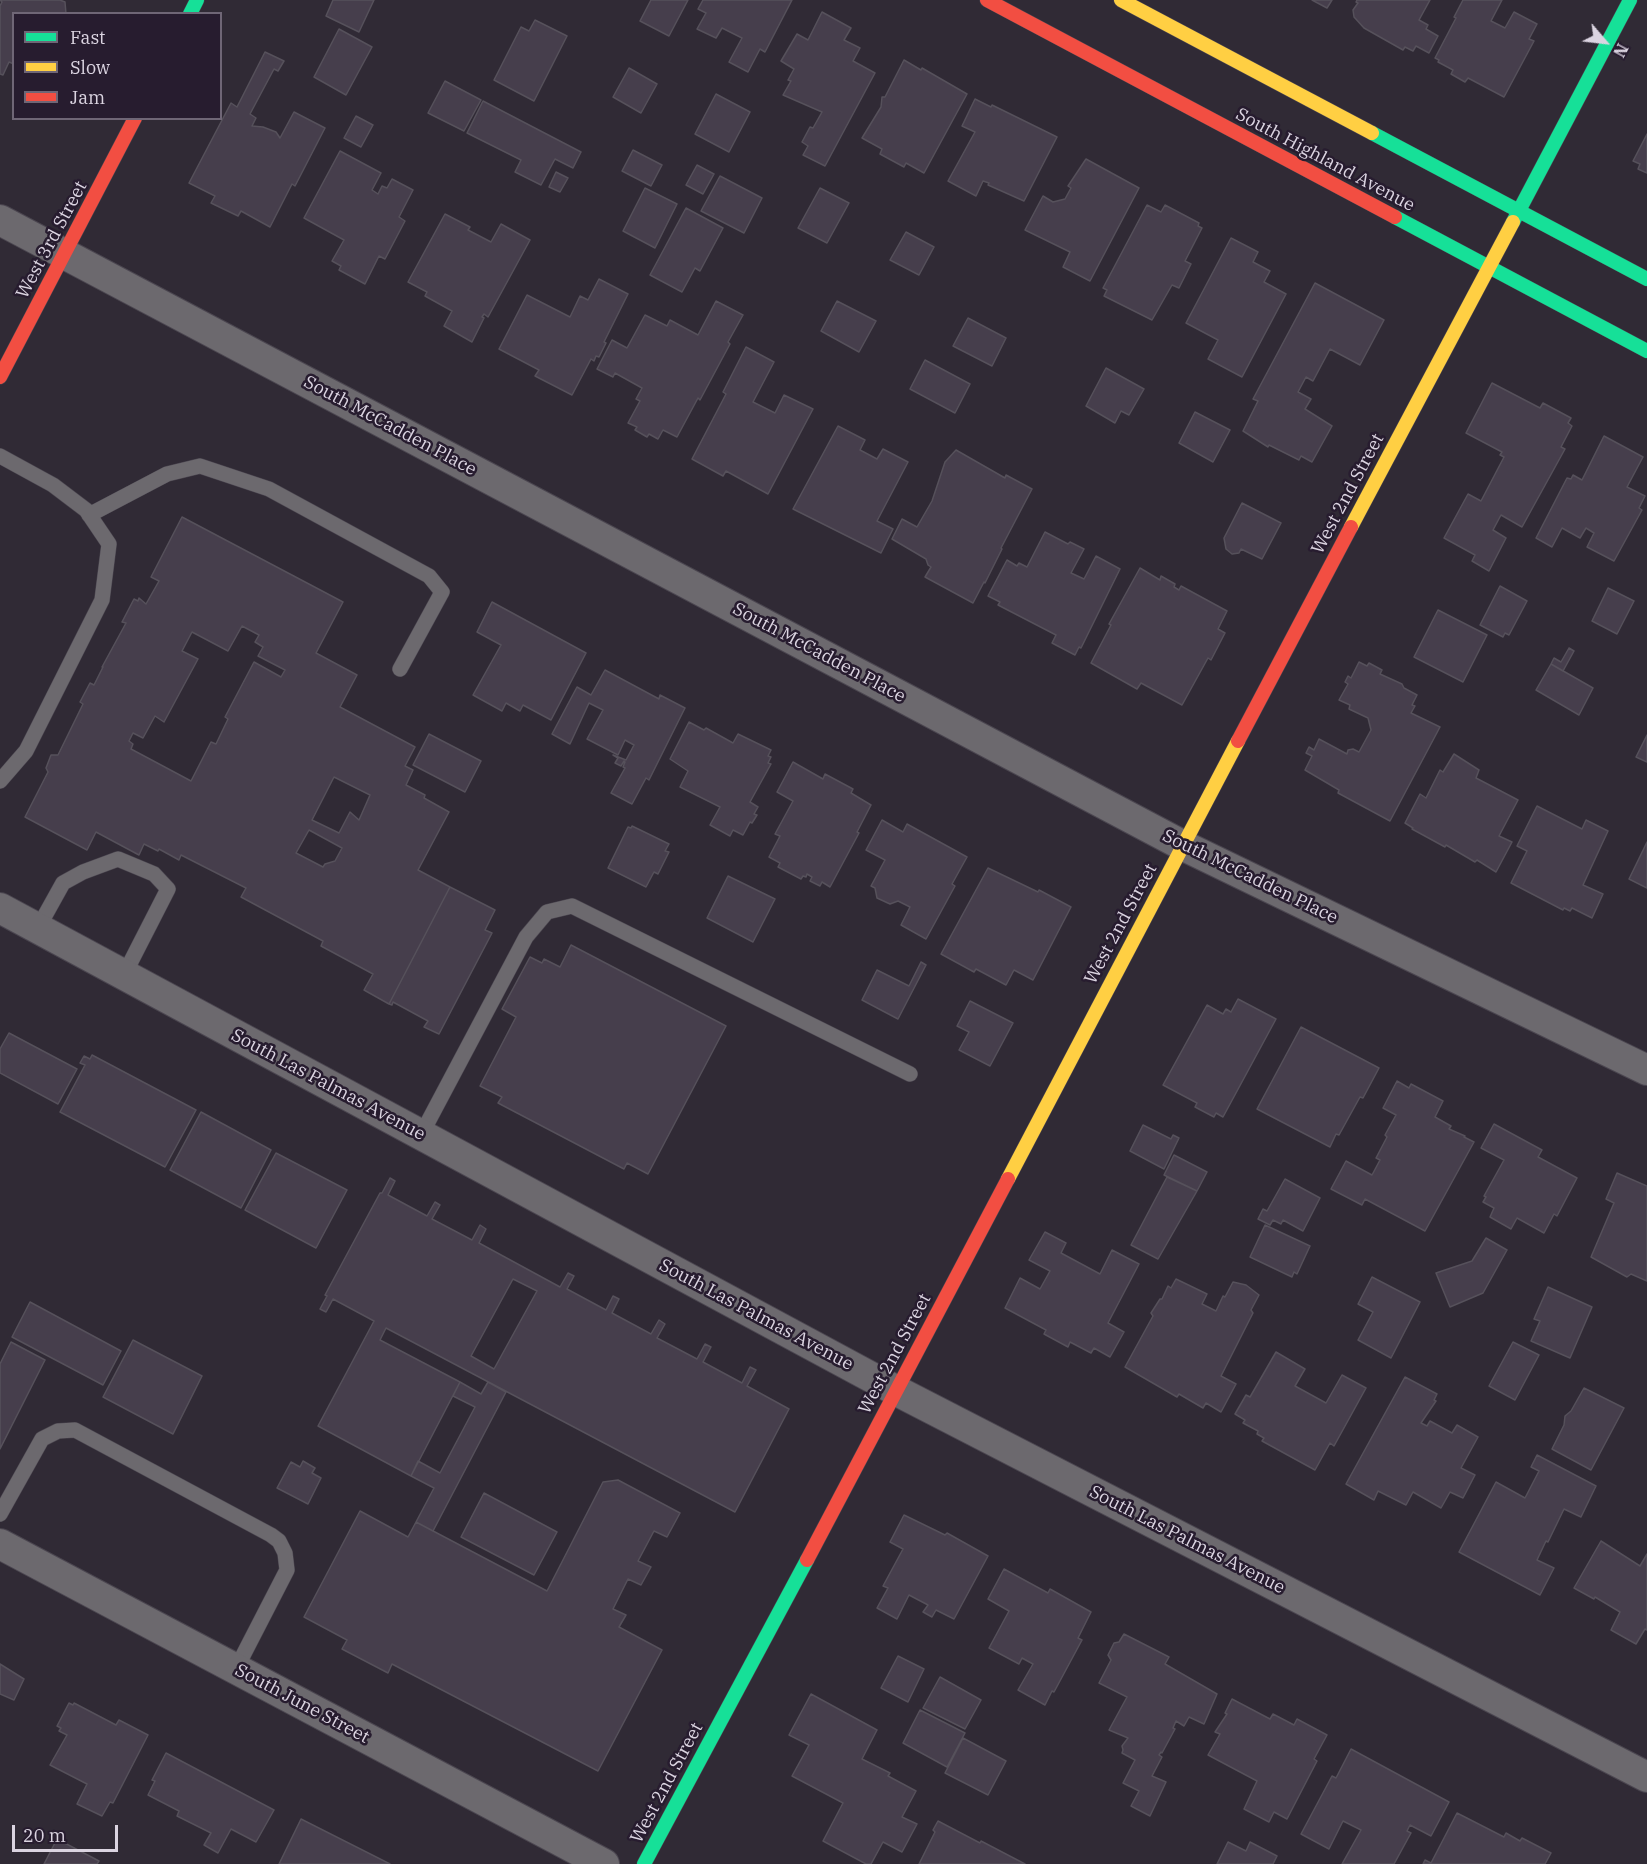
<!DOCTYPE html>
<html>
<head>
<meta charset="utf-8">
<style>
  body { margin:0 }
  #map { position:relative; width:1647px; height:1864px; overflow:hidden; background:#302a35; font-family:"IBM Plex Serif",serif }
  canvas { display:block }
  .legend { position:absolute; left:12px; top:12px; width:210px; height:108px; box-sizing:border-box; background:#271c2f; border:2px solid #6f6676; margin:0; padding:8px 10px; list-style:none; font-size:18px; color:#dbd4e1 }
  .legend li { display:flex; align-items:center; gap:12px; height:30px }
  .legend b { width:30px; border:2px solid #6f6676 }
  .north { position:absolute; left:1575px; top:12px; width:60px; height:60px; -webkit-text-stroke:4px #271c2f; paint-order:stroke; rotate:118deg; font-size:16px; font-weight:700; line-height:24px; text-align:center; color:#dbd4e1 }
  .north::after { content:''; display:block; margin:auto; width:21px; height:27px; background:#dbd4e1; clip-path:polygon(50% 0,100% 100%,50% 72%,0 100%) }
  .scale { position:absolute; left:12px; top:1825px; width:106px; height:27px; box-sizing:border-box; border:3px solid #dbd4e1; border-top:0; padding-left:8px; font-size:18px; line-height:21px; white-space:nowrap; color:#dbd4e1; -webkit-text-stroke:4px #271c2f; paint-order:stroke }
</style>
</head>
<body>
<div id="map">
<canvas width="1647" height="1864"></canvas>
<ul class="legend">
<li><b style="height:8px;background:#16e098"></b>Fast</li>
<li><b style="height:8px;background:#ffcf43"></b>Slow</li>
<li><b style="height:8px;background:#f24e42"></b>Jam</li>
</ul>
<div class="north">N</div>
<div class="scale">20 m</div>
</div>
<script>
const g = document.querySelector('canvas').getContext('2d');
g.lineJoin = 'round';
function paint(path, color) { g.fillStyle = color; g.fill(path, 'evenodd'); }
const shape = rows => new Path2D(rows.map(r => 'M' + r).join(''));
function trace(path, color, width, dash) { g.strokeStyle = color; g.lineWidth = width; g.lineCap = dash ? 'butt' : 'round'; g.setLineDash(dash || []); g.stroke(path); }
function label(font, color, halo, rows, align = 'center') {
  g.font = font + ' "IBM Plex Serif",serif'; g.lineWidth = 5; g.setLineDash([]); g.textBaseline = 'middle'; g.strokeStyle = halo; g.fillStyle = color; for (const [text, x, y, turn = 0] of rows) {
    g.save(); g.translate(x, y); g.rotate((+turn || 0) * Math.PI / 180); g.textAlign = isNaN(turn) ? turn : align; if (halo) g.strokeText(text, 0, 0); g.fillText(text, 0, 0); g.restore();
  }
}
const building = shape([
  [0,0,60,0,65,2,66,14,14,14,14,64,9,62,3,75,0,74,0,6,2,2,0,0],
  [333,0,374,0,359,32,326,16,333,0],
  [651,0,688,0,669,36,640,21,651,0],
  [703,0,792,0,765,52,760,49,748,72,729,62,742,38,722,28,716,38,697,29,706,13,698,9,703,0],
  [1312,0,1332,0,1327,8,1312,0],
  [1357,0,1430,0,1419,20,1428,25,1426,29,1438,36,1429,53,1416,46,1413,51,1405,47,1403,50,1364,28,1354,17,1353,10,1358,3,1356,2,1357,0],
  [1463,0,1502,0,1491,21,1505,28,1514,12,1537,24,1529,39,1534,41,1504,97,1468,78,1465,82,1451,74,1453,70,1438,62,1439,60,1435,58,1456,18,1454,17,1463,0],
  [822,12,851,28,844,40,860,48,853,61,875,73,825,166,803,155,808,146,802,142,810,127,813,128,822,112,783,95,791,81,788,80,794,69,781,61,797,34,808,40,822,12],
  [535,20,567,36,534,101,494,80,521,27,529,31,535,20],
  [339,29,372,47,346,95,314,77,339,29],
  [265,52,284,61,278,71,274,69,250,114,256,118,252,126,263,127,276,132,280,138,294,112,325,128,295,186,292,184,270,227,241,211,238,216,211,203,215,196,189,183,231,103,237,107,265,52],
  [904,60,921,70,922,68,967,94,924,173,906,163,904,167,880,154,882,149,862,138,881,107,882,97,885,97,904,60],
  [629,68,657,84,641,113,613,97,629,68],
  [445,81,481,100,464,131,428,113,445,81],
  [716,94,750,112,729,152,695,134,716,94],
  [975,99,991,107,992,105,1057,137,1024,201,988,185,989,183,983,181,976,196,948,181,975,132,962,126,975,99],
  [483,101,581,152,573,168,555,159,541,185,515,172,521,160,467,133,483,101],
  [356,116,373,125,361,147,344,138,356,116],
  [1647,134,1647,173,1638,169,1640,164,1633,161,1647,134],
  [633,150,662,165,651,186,622,171,633,150],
  [340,151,381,173,372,190,378,194,382,186,387,188,392,179,413,190,399,217,405,221,385,259,379,256,365,284,339,270,341,266,332,261,344,240,304,218,340,151],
  [1086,159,1139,188,1090,281,1063,267,1070,252,1025,230,1043,196,1053,202,1065,199,1071,188,1068,186,1086,159],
  [697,165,714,174,703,194,686,185,697,165],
  [556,172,568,178,560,192,549,187,556,172],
  [720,176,762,198,744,233,701,211,720,176],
  [645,188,677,204,655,248,623,231,645,188],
  [820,188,849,203,827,243,798,228,820,188],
  [1147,205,1161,212,1165,205,1199,223,1198,226,1202,228,1185,261,1191,264,1179,288,1172,285,1152,320,1104,296,1107,290,1103,288,1147,205],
  [686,208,723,228,700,271,695,268,682,292,650,275,686,208],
  [445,214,470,227,468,230,491,242,501,224,530,240,488,317,484,314,482,317,484,318,472,342,444,326,452,311,425,296,427,292,408,282,445,214],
  [906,232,934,247,919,275,890,260,906,232],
  [1231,238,1258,252,1253,262,1270,271,1264,282,1286,294,1242,377,1208,359,1218,340,1186,323,1231,238],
  [599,279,628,294,604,342,606,343,599,357,596,356,594,361,591,359,572,395,535,376,539,370,499,349,527,295,570,317,580,296,588,300,599,279],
  [1315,283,1384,320,1360,365,1330,349,1313,381,1306,377,1298,392,1311,399,1305,409,1332,426,1312,462,1301,456,1299,460,1269,445,1268,447,1243,431,1258,401,1253,399,1315,283],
  [716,301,743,315,728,342,730,344,700,400,698,398,677,437,663,430,658,439,649,434,647,437,635,430,637,427,628,423,640,401,636,399,642,388,615,373,613,377,597,369,612,340,627,348,645,315,667,326,670,320,698,335,716,301],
  [837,301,876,321,859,352,821,331,837,301],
  [968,318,1006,338,992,366,953,346,968,318],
  [746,347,774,362,753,402,775,413,784,395,813,409,768,494,726,471,723,476,692,459,726,394,723,392,746,347],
  [925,360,970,384,955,413,910,389,925,360],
  [1106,368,1144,389,1129,415,1121,411,1115,423,1086,406,1106,368],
  [1492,383,1540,408,1543,403,1571,418,1568,423,1572,426,1561,447,1565,449,1522,527,1501,515,1493,530,1506,538,1489,571,1472,561,1475,555,1444,538,1468,494,1481,501,1504,457,1500,455,1502,452,1466,433,1492,383],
  [1195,412,1230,430,1213,462,1179,443,1195,412],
  [838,426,865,440,860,450,877,459,883,449,908,462,877,521,893,529,881,553,793,509,838,426],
  [1604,436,1643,457,1627,487,1645,496,1639,508,1642,510,1614,561,1587,547,1594,533,1586,528,1580,538,1562,528,1552,547,1536,538,1567,478,1571,479,1573,475,1582,480,1604,436],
  [956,450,1005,478,1006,475,1032,489,1001,548,1002,549,985,583,984,582,973,603,925,577,931,567,928,565,926,559,892,539,902,519,917,527,932,501,945,462,956,450],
  [1242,503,1281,523,1262,559,1241,549,1239,553,1232,554,1226,549,1224,538,1242,503],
  [182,517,343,602,316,653,357,675,340,707,415,747,405,766,413,770,406,785,425,795,424,798,449,812,418,870,450,887,389,1004,364,990,373,974,321,946,323,941,241,897,246,888,181,855,179,860,159,849,158,851,144,844,139,855,96,832,87,850,25,817,48,772,46,768,51,755,58,755,83,704,80,702,90,683,94,685,103,667,102,667,126,623,122,622,134,599,138,601,139,598,146,604,159,581,151,577,182,517],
  [242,626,259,635,255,642,263,647,258,656,285,670,281,677,254,662,225,717,228,719,216,744,211,742,191,781,131,749,133,744,129,741,133,733,143,738,155,716,164,722,198,659,182,651,192,632,228,651,242,626],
  [334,777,370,795,359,820,350,812,339,833,312,820,334,777],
  [309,830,342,848,335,861,325,864,323,867,296,853,309,830],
  [1045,532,1068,544,1070,542,1084,549,1071,573,1084,579,1096,556,1120,569,1081,648,1079,647,1075,655,1052,643,1056,635,998,605,1000,602,988,596,1007,560,1017,566,1019,563,1027,567,1045,532],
  [1140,568,1160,580,1161,576,1175,584,1174,587,1179,590,1181,586,1227,611,1218,629,1225,633,1211,660,1208,658,1182,705,1141,683,1137,689,1091,663,1111,625,1109,624,1140,568],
  [1500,586,1527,601,1509,635,1505,633,1503,637,1480,625,1500,586],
  [1608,588,1634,601,1617,634,1592,621,1608,588],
  [492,602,586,653,551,720,523,705,520,711,506,703,502,711,473,695,501,645,477,632,492,602],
  [1438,610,1487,635,1463,682,1414,657,1438,610],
  [1569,648,1574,651,1563,671,1551,664,1554,658,1561,662,1569,648],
  [1359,662,1367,666,1369,663,1382,670,1380,674,1402,684,1404,688,1417,695,1412,705,1415,706,1411,713,1440,727,1390,821,1338,793,1339,790,1305,770,1312,756,1306,753,1309,747,1314,750,1319,739,1347,754,1348,750,1353,749,1359,752,1371,730,1368,718,1349,709,1350,705,1339,700,1348,684,1345,682,1348,676,1351,678,1359,662],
  [1551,664,1593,688,1579,715,1536,690,1551,664],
  [605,670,659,699,660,695,685,708,649,780,646,778,632,804,611,793,625,768,623,767,625,762,624,761,621,766,615,763,618,758,613,755,626,760,634,745,625,740,618,755,587,739,603,710,589,703,570,744,552,734,577,687,591,695,605,670],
  [689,722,704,730,706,728,733,743,738,734,771,750,768,756,771,757,768,763,771,764,750,802,758,807,754,814,757,815,752,823,750,822,743,835,733,830,730,836,710,825,720,807,680,787,688,771,670,759,689,722],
  [429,734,481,761,465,792,413,765,429,734],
  [1647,735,1647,762,1636,757,1647,735],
  [1454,754,1479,770,1476,778,1518,800,1499,836,1512,842,1496,872,1477,860,1475,862,1446,845,1445,847,1412,829,1413,828,1405,823,1420,794,1426,798,1440,770,1443,772,1454,754],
  [793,762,823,779,825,774,853,789,851,793,871,805,857,832,859,833,830,887,822,882,820,886,810,881,812,877,807,874,806,877,803,876,801,879,778,867,780,863,769,857,780,836,775,834,793,801,777,792,793,762],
  [1537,806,1582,829,1586,820,1608,831,1583,885,1603,894,1592,918,1572,908,1570,911,1564,908,1563,910,1511,883,1527,851,1517,846,1537,806],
  [882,820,903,832,907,824,967,857,952,884,955,886,926,939,901,925,910,907,898,901,890,904,877,898,875,888,871,886,885,860,866,850,882,820],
  [632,826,669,844,665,851,669,852,658,874,654,872,646,887,608,868,628,827,631,828,632,826],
  [1647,842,1647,888,1629,879,1647,842],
  [988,868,1038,892,1039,890,1071,907,1033,980,1014,970,1006,985,976,969,974,972,941,954,988,868],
  [728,876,775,899,753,942,707,918,728,876],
  [450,887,495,910,485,930,492,933,439,1034,424,1027,428,1021,393,1002,392,1005,389,1004,450,887],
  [571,945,726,1026,648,1174,627,1163,624,1169,498,1103,502,1097,480,1086,516,1017,502,1009,530,957,542,963,544,959,560,967,571,945],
  [921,962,926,965,898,1019,862,1000,877,970,909,986,921,962],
  [1238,999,1276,1019,1223,1117,1216,1113,1214,1117,1195,1107,1197,1103,1163,1085,1207,1005,1223,1014,1226,1009,1231,1012,1238,999],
  [970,1001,1013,1023,990,1066,959,1050,969,1032,957,1026,970,1001],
  [1301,1027,1379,1068,1363,1098,1360,1097,1339,1135,1336,1134,1330,1147,1257,1109,1301,1027],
  [9,1033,77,1069,58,1104,0,1073,0,1049,9,1033],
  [92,1055,196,1110,165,1167,60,1112,85,1065,80,1063,84,1056,90,1059,92,1055],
  [1397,1081,1409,1088,1411,1084,1443,1101,1435,1117,1451,1126,1449,1129,1465,1136,1464,1137,1474,1142,1425,1231,1365,1199,1362,1205,1331,1189,1346,1161,1372,1175,1380,1160,1376,1158,1387,1137,1385,1135,1396,1115,1383,1108,1397,1081],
  [201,1112,271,1150,241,1208,170,1170,201,1112],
  [1494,1124,1542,1150,1538,1157,1577,1178,1557,1216,1554,1214,1544,1233,1517,1218,1511,1229,1490,1217,1494,1208,1483,1202,1486,1197,1484,1196,1504,1160,1481,1148,1494,1124],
  [1143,1125,1171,1139,1173,1135,1179,1138,1164,1169,1130,1151,1143,1125],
  [276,1153,347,1190,316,1248,245,1210,276,1153],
  [1174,1155,1207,1172,1197,1191,1164,1175,1174,1155],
  [1617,1173,1647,1186,1647,1281,1631,1274,1627,1277,1591,1257,1614,1203,1606,1199,1617,1173],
  [1167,1177,1197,1191,1158,1259,1131,1245,1167,1177],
  [390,1178,395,1181,388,1195,427,1216,435,1202,440,1205,432,1219,472,1240,480,1225,486,1229,479,1243,560,1287,568,1273,574,1276,567,1289,606,1310,613,1296,619,1299,612,1313,651,1334,659,1320,665,1324,657,1338,697,1359,705,1344,711,1347,703,1362,742,1383,750,1367,756,1370,747,1386,789,1409,735,1512,386,1328,380,1340,460,1382,411,1476,318,1426,374,1321,333,1299,326,1312,320,1309,327,1296,325,1295,380,1193,382,1193,390,1178],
  [513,1279,537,1291,494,1369,471,1356,513,1279],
  [1285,1179,1320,1198,1303,1231,1283,1220,1281,1224,1273,1220,1270,1225,1258,1219,1263,1209,1267,1211,1285,1179],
  [1265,1225,1310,1246,1297,1274,1294,1272,1292,1277,1250,1257,1265,1225],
  [1045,1232,1066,1243,1061,1253,1100,1274,1112,1250,1139,1264,1108,1323,1124,1332,1110,1357,1094,1348,1091,1353,1070,1342,1068,1347,1044,1334,1046,1330,1005,1308,1020,1278,1040,1289,1050,1271,1029,1260,1045,1232],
  [1486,1238,1507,1250,1483,1293,1450,1307,1436,1273,1472,1261,1486,1238],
  [1372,1277,1420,1302,1391,1358,1358,1340,1373,1312,1358,1304,1372,1277],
  [1176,1279,1207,1294,1202,1304,1216,1311,1223,1296,1225,1297,1233,1282,1246,1285,1259,1295,1251,1310,1253,1313,1221,1376,1236,1384,1221,1412,1206,1403,1203,1408,1179,1394,1177,1397,1125,1367,1153,1316,1151,1313,1160,1299,1162,1299,1168,1286,1171,1288,1176,1279],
  [1548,1287,1592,1307,1570,1358,1531,1341,1540,1321,1534,1319,1548,1287],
  [30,1302,121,1351,103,1385,12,1337,30,1302],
  [133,1340,202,1376,173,1434,103,1397,133,1340],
  [11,1342,45,1360,0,1449,0,1364,11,1342],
  [1513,1342,1539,1355,1515,1400,1489,1386,1513,1342],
  [1276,1352,1305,1369,1295,1386,1326,1403,1342,1375,1366,1388,1334,1446,1330,1443,1315,1470,1262,1441,1264,1438,1257,1434,1258,1431,1243,1423,1245,1420,1235,1414,1246,1395,1250,1397,1276,1352],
  [1405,1377,1437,1394,1434,1400,1436,1401,1421,1423,1427,1426,1430,1421,1452,1433,1457,1425,1478,1437,1461,1468,1475,1475,1463,1498,1450,1492,1441,1508,1413,1492,1406,1505,1378,1491,1374,1500,1346,1484,1405,1377],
  [460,1382,481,1394,488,1382,506,1392,433,1531,416,1522,434,1488,411,1476,418,1461,440,1473,475,1407,453,1396,460,1382],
  [1584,1388,1624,1408,1591,1470,1552,1449,1564,1425,1565,1416,1571,1411,1584,1388],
  [1537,1455,1596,1486,1581,1517,1564,1509,1548,1542,1546,1541,1537,1560,1554,1568,1540,1595,1459,1552,1496,1482,1525,1498,1539,1471,1531,1467,1537,1455],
  [303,1461,315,1468,312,1473,321,1478,308,1504,277,1488,291,1462,300,1467,303,1461],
  [618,1480,680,1513,667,1537,654,1531,638,1561,651,1567,641,1585,628,1579,613,1609,626,1615,619,1627,662,1650,598,1771,392,1664,388,1673,342,1649,347,1640,304,1617,360,1511,408,1537,416,1522,547,1591,603,1482,618,1480],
  [484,1493,557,1532,534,1575,461,1537,484,1493],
  [904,1515,945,1535,947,1533,988,1556,954,1619,936,1610,932,1617,923,1612,928,1605,909,1595,897,1619,877,1608,888,1588,883,1586,903,1549,890,1542,904,1515],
  [1601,1541,1640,1566,1647,1554,1647,1630,1645,1629,1636,1644,1611,1630,1620,1612,1595,1597,1594,1599,1574,1588,1601,1541],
  [1004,1569,1048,1593,1050,1589,1091,1612,1078,1638,1082,1640,1054,1692,1052,1691,1045,1705,1018,1690,1033,1664,1022,1658,1019,1664,989,1648,1009,1611,988,1599,1004,1569],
  [1124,1634,1169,1657,1165,1664,1217,1694,1204,1724,1189,1717,1184,1726,1176,1721,1173,1728,1175,1729,1162,1753,1161,1752,1159,1755,1162,1757,1152,1776,1166,1782,1150,1816,1131,1806,1139,1791,1123,1783,1135,1760,1122,1753,1123,1750,1122,1746,1128,1738,1109,1730,1127,1697,1099,1683,1111,1660,1108,1655,1114,1643,1119,1642,1124,1634],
  [898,1656,924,1669,908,1702,881,1688,898,1656],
  [0,1664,24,1679,14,1700,0,1694,0,1664],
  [940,1677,981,1700,965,1729,923,1708,940,1677],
  [811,1694,877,1730,862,1759,890,1773,888,1776,916,1791,902,1817,917,1824,902,1852,883,1842,871,1864,866,1864,823,1841,843,1803,792,1776,809,1745,789,1735,811,1694],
  [1232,1699,1270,1719,1273,1714,1294,1725,1297,1719,1327,1735,1314,1759,1317,1761,1287,1819,1274,1812,1269,1822,1244,1809,1257,1781,1208,1755,1220,1734,1215,1732,1227,1714,1225,1713,1232,1699],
  [69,1703,73,1705,74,1703,116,1725,119,1720,148,1735,113,1803,110,1802,102,1816,77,1804,87,1784,50,1765,67,1735,59,1731,61,1728,57,1726,69,1703],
  [920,1710,965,1733,947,1767,903,1743,920,1710],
  [963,1738,1006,1761,988,1795,945,1773,963,1738],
  [1351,1749,1449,1802,1431,1836,1410,1825,1407,1831,1411,1833,1394,1864,1342,1864,1361,1830,1343,1821,1329,1849,1301,1834,1332,1776,1336,1778,1351,1749],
  [166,1753,274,1810,256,1842,231,1829,218,1853,204,1845,211,1833,177,1816,179,1811,148,1795,155,1781,152,1780,166,1753],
  [1457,1813,1504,1837,1506,1833,1520,1841,1522,1838,1551,1853,1545,1864,1423,1864,1425,1860,1431,1863,1457,1813],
  [301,1819,390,1864,279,1864,301,1819],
  [938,1821,980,1843,981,1841,1025,1864,919,1864,935,1832,933,1830,938,1821],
  [57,1839,99,1861,97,1864,44,1864,57,1839],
  [1228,1842,1246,1851,1250,1842,1277,1856,1273,1864,1217,1864,1228,1842]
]);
const lane = shape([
  [0,456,53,485,86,510,109,544,102,600,26,751,0,781],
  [89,515,167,474,200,466,269,489,429,576,442,592,400,669],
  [38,928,63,883,83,872,118,859,154,874,168,889,124,975],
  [421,1135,526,937,547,912,572,906,910,1074],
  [0,1514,42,1439,58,1431,75,1430,271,1535,279,1541,285,1553,287,1570,236,1669]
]);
const street = shape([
  [0,220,1182,845,1647,1070],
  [0,908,897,1391,1647,1777],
  [0,1544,604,1864]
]);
const fast = shape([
  [190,14,197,0],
  [1372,133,1647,279],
  [1395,217,1647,351],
  [1513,222,1630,0],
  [644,1864,807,1560]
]);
const slow = shape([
  [1121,0,1372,133],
  [1351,527,1513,222],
  [1008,1179,1238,741]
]);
const jam = shape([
  [987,0,1395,217],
  [0,377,135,118],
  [1238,741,1351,527],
  [807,1560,1008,1179]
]);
const streetNames = [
  ["South Highland Avenue",1325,160,28],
  ["West 3rd Street",52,240,-62],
  ["South McCadden Place",390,426,28],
  ["West 2nd Street",1348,494,-62],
  ["South McCadden Place",819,653,28],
  ["South McCadden Place",1250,877,26],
  ["West 2nd Street",1121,924,-62],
  ["South Las Palmas Avenue",328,1085,28],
  ["South Las Palmas Avenue",756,1315,28],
  ["West 2nd Street",895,1354,-62],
  ["South Las Palmas Avenue",1187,1540,27],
  ["South June Street",302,1704,28],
  ["West 2nd Street",667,1783,-62]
];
paint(building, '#463e4c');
trace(building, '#56515b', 1.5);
trace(lane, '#4b4650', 16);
trace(street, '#4b4650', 32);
trace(fast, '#4b4650', 15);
trace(slow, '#4b4650', 15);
trace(jam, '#4b4650', 15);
trace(lane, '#6c696e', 15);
trace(street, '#6c696e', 30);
trace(fast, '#16e098', 14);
trace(slow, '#ffcf43', 14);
trace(jam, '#f24e42', 14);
label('18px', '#dbd4e1', '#271c2f', streetNames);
</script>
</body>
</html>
